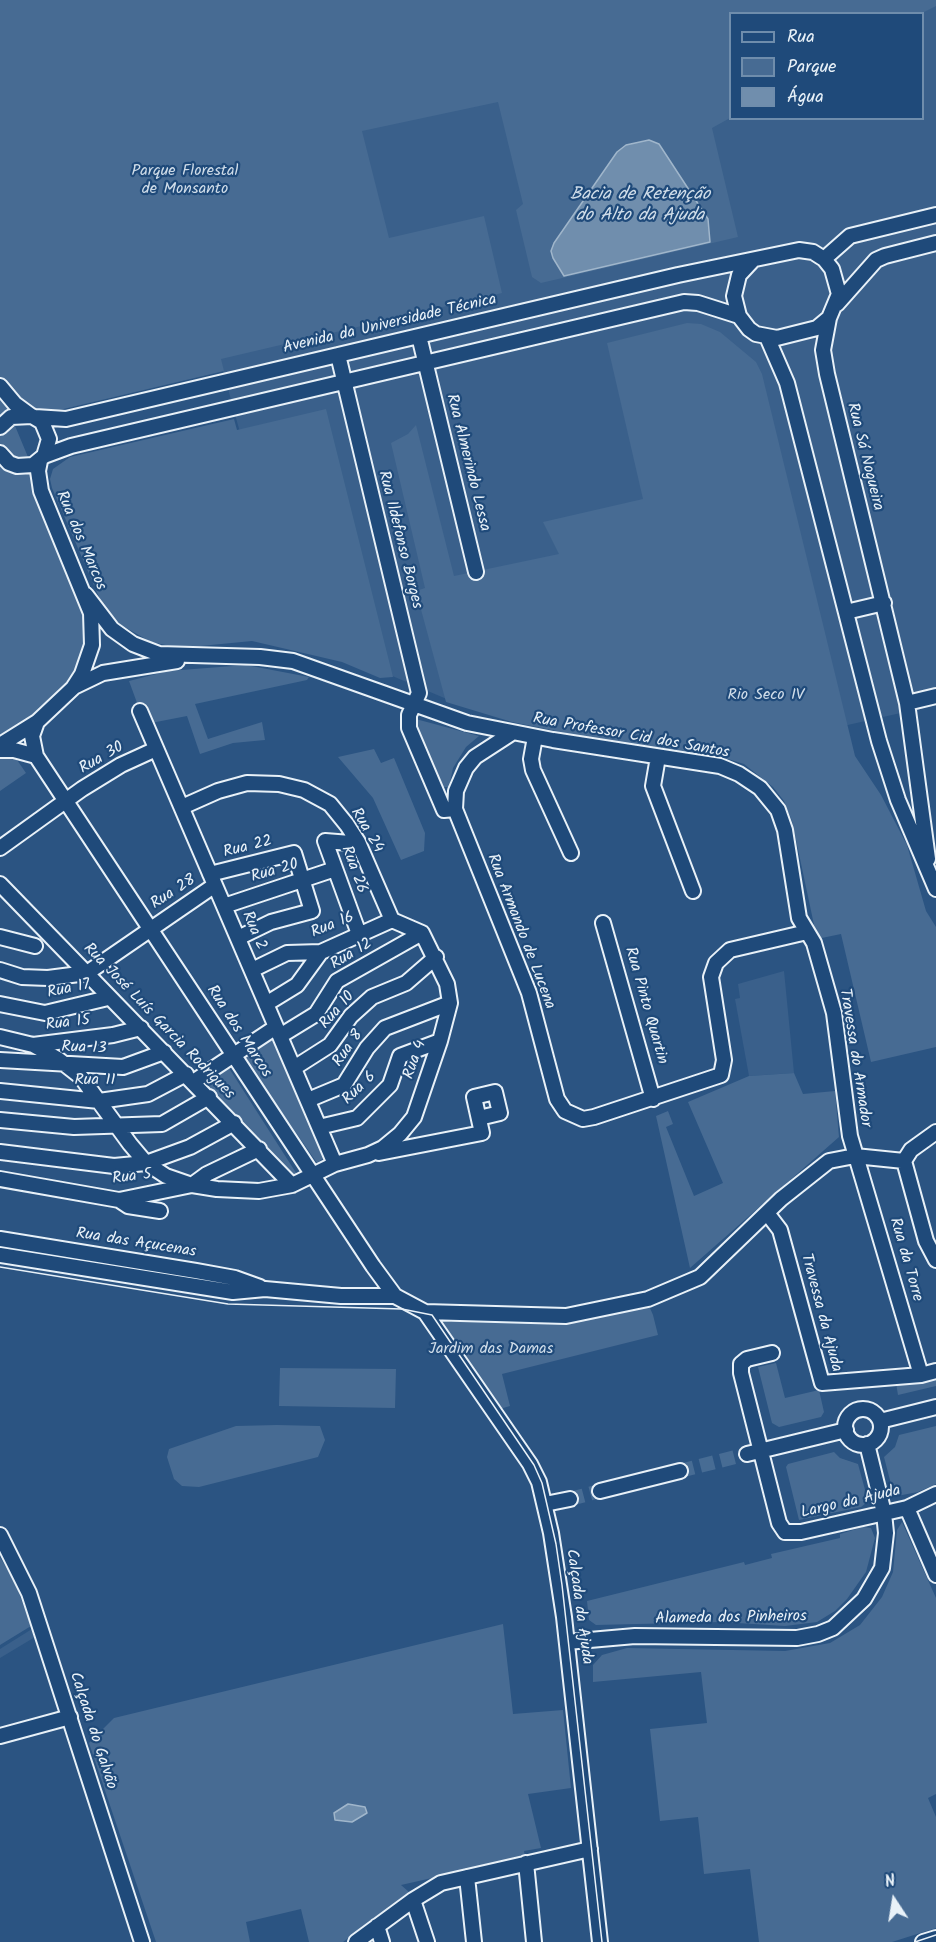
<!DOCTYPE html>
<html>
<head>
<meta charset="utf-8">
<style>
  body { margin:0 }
  #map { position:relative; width:936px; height:1942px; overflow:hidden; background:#2b5482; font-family:Kalam,sans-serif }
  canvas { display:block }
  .legend { position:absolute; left:729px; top:12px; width:195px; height:108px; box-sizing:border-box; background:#1f4a7a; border:2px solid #6f8dac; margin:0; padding:8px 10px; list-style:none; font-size:18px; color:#e8f1f8 }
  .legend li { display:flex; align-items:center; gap:12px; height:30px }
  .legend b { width:30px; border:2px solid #6f8dac }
  .north { position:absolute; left:864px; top:1870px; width:60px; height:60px; -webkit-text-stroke:4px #1f4a7a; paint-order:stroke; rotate:348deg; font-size:16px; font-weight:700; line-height:24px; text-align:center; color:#e8f1f8 }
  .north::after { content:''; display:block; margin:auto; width:21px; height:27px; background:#e8f1f8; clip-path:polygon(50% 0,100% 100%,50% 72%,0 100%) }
</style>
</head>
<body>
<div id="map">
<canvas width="936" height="1942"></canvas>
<ul class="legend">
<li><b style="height:8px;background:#1f4a7a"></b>Rua</li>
<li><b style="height:16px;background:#476b93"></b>Parque</li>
<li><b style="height:16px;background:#708ead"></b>Água</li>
</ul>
<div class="north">N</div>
</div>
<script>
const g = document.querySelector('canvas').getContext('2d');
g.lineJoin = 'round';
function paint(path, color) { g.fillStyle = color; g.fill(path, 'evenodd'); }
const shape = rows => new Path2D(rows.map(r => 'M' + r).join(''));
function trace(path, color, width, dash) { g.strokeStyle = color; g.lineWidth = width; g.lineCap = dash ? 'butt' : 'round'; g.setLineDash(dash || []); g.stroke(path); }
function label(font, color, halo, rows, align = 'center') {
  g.font = font + ' Kalam,sans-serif'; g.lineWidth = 4.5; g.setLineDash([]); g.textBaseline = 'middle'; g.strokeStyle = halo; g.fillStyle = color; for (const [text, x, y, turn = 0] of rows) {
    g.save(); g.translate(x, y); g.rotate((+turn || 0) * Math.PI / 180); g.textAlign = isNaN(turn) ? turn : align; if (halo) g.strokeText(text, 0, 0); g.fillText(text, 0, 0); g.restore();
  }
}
const built = shape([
  [936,2,936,705,830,729,449,700,390,675,241,436,219,356,346,114,506,78,698,131,730,113,730,118,922,118,922,14,915,13],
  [784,971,794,1073,749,1076,735,999,740,998,738,984],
  [32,1629,35,1637,0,1658,0,1649]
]);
const green = shape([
  [0,0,936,0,936,6,922,13,730,14,730,118,712,128,738,237,541,283,532,277,516,210,523,204,498,102,362,131,389,238,484,216,502,293,221,359,224,371,13,421,90,606,83,671,58,704,4,741,26,773,0,791],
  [687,323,701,324,720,332,756,362,762,374,855,756,881,795,907,845,926,911,936,927,936,1047,871,1062,841,934,817,939,792,821,784,801,773,787,744,764,728,759,591,738,512,722,446,702,416,591,425,588,391,443,408,434,416,425,454,576,559,554,543,522,643,499,607,343],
  [326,409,393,677,380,678,342,662,252,641,180,648,151,642,121,625,102,604,52,488,50,479,53,469,70,457,234,419,237,430],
  [246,665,309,677,307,680,195,704,208,739,262,722,265,740,233,743,200,754,187,716,151,723,140,711,129,681,168,671],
  [412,718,479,736,466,747,453,768,449,787,439,787],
  [374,749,381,763,394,758,425,833,424,851,401,860,373,798,338,757],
  [274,1035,325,1157,317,1163,243,1056],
  [227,1065,300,1179,292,1179,199,1083],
  [794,1073,803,1094,835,1091,839,1137,690,1268,656,1116,668,1111,673,1124,666,1127,694,1196,723,1183,688,1102,749,1076],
  [642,1306,650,1308,653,1315,658,1335,502,1374,510,1406,500,1409,438,1322,560,1322],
  [776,1363,785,1398,819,1390,824,1412,821,1417,779,1427,772,1423,758,1367],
  [280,1368,396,1369,395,1408,279,1406],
  [936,1374,936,1386,898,1395,896,1383],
  [277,1425,320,1426,325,1440,318,1457,199,1487,182,1486,174,1479,167,1457,169,1449,236,1426],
  [936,1426,936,1484,918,1492,897,1496,893,1492,884,1457,895,1447,899,1435],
  [834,1452,840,1458,858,1464,867,1497,866,1503,861,1507,799,1520,786,1467,788,1464],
  [902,1522,936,1598,936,1794,928,1798,936,1817,936,1928,892,1942,759,1942,750,1869,704,1874,698,1817,660,1821,650,1729,707,1723,701,1672,593,1682,593,1665,602,1655,627,1648,785,1651,830,1643,860,1625,882,1597,893,1572,897,1530],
  [863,1527,871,1528,875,1538,866,1572,847,1599,835,1611,817,1622,785,1626,721,1622,596,1625,589,1620,587,1601,744,1562,745,1565,772,1558,771,1554,840,1538,840,1534],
  [0,1557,16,1585,31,1626,0,1645],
  [503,1624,513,1714,563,1710,571,1788,528,1794,541,1848,524,1851,525,1857,401,1885,409,1892,343,1942,309,1942,301,1909,246,1922,250,1942,156,1942,89,1743,114,1718]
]);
const water = shape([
  [649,140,659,144,708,219,710,242,564,276,553,258,551,251,554,243,617,152,626,145,649,140],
  [348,1804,365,1807,367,1813,352,1822,335,1820,334,1813,348,1804]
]);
const minorTunnel = shape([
  [680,1471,747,1454],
  [570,1499,600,1491]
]);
const minor = shape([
  [824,259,850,236,936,215],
  [837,304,876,260,885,256,936,243],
  [829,318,823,350,827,374,907,703,928,859],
  [419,336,476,572],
  [767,337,787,383,879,741,898,800,936,889],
  [338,355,419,693,409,715,409,728,444,810,455,809],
  [0,386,15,404,30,415],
  [35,417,66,419,678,275,799,250,813,252,824,259,832,269,839,294,829,318,817,328,777,338,756,334,749,329,739,316,734,296,739,275,753,260],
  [0,427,11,417,32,416,42,422,49,439,44,456,33,465,17,466,9,463,0,453],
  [44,456,71,446,684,302,698,303,739,316],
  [86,595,112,629,133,644,159,654,260,657,293,661,467,723,553,740,720,766,739,774,760,788,778,810,785,830,799,918,814,943,834,1013,850,1136,921,1375],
  [846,612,884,603],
  [74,687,103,673,177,661],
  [907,703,936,696],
  [140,711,335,1164],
  [37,722,32,736,36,756,373,1266,395,1296,425,1312,566,1316,648,1299,700,1277,781,1199,829,1161,855,1156,904,1161],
  [512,733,475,757,466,768,456,791,455,809,529,993,557,1099,565,1111,583,1119,594,1117,721,1075,724,1060,711,977,716,963,730,950,807,932],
  [535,737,531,759,533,770,571,853],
  [0,745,37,722,73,688,82,674,92,645,91,613,41,491,38,471,40,461],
  [0,750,14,750,36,756],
  [658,757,653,786,693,891],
  [182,807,218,791,247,783,279,784,304,790,330,804,347,825,358,842,392,920],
  [350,843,325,841,359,934],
  [0,848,82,789,121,765,156,749],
  [210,874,294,853,312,911,271,922,238,938],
  [0,884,292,1185],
  [224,906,335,869],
  [603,923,653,1099],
  [0,937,35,946],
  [0,970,22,977,48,978,87,973,215,885],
  [252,970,287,953,321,952,392,920],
  [0,1004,45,1013,108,998],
  [266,1004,297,985,321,952],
  [280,1036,316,1014,337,981,422,933],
  [0,1037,33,1045,113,1035,141,1028],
  [33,1045,58,1059,81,1077,130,1144,146,1163,166,1176,192,1185,217,1189,259,1191,292,1185,335,1164,368,1155,383,1148,400,1134,414,1117,440,1041,450,1003,447,984,422,933,392,920],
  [0,1060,123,1067,164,1052],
  [294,1068,330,1045,351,1016,372,997,406,983,436,957],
  [193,1082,276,1027],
  [0,1091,99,1101,148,1094,186,1074],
  [308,1100,344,1085,367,1048,385,1028,450,1003],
  [0,1120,74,1127,162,1124,209,1097],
  [319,1127,357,1118,390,1085,400,1056,440,1041],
  [0,1152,114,1166,146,1163,190,1147,234,1123],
  [379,1153,482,1133,474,1097,495,1092,500,1113,479,1118],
  [904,1161,926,1241,936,1260],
  [904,1161,911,1150,936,1132],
  [0,1179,119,1200,192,1185,207,1174,259,1149],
  [119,1200,128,1206,160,1211],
  [767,1213,780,1230,822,1383,921,1375,936,1371],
  [0,1239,196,1271,235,1278,260,1287],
  [0,1255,233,1292,265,1289,341,1296,395,1296],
  [425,1312,530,1464,539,1482,551,1533,564,1617,600,1942],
  [772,1353,747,1359,741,1364,741,1373,779,1523,785,1532,801,1532,907,1508,936,1494],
  '845 1427a18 18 0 1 1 36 0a18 18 0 1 1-36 0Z',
  [880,1421,936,1407],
  [747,1454,846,1430],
  [600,1491,680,1471],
  [545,1504,570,1499],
  [907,1508,936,1575],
  [0,1535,29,1593,142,1942],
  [567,1642,635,1636,797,1638,818,1634,833,1628,864,1599,882,1568,886,1533,884,1513,867,1444],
  [0,1736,70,1717],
  [526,1863,534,1942],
  [467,1877,474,1942],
  [413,1900,427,1942],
  [377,1926,382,1942],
  [356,1942,413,1900,441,1883,590,1849],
  [923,1942,936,1938]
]);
const tram = shape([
  [0,1267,228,1304,402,1309,432,1315,534,1465,542,1483,556,1544,562,1585,602,1942],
  [915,1942,936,1935]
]);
const parkNames = [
  ["Parque Florestal",185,172],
  ["de Monsanto",185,190],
  ["Rio Seco IV",766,696],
  ["Jardim das Damas",491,1350]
];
const streetNames = [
  ["Avenida da Universidade Técnica",390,325,-13],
  ["Rua Sá Nogueira",864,457,76],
  ["Rua Almerindo Lessa",467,463,76],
  ["Rua Ildefonso Borges",399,540,76],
  ["Rua dos Marcos",80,541,67],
  ["Rua Professor Cid dos Santos",631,737,10],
  ["Rua 30",102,759,-30],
  ["Rua 24",366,831,59],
  ["Rua 22",248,848,-14],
  ["Rua 26",353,870,70],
  ["Rua 20",275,872,-16],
  ["Rua 28",174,893,-33],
  ["Rua 16",333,926,-22],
  ["Rua 2",253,931,67],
  ["Rua Armando de Lucena",520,932,69],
  ["Rua 12",352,955,-31],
  ["Rua 17",69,990,-12],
  ["Rua Pinto Quartin",645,1006,74],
  ["Rua 10",338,1011,-49],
  ["Rua José Luís Garcia Rodrigues",158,1022,46],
  ["Rua 15",68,1024,-7],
  ["Rua dos Marcos",238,1032,57],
  ["Rua 13",84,1049,2],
  ["Rua 8",349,1049,-55],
  ["Travessa do Armador",854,1058,81],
  ["Rua 4",416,1060,-71],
  ["Rua 11",95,1081],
  ["Rua 6",360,1089,-44],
  ["Rua 5",132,1178,-7],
  ["Rua das Açucenas",136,1244,9],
  ["Rua da Torre",905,1260,74],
  ["Travessa da Ajuda",820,1313,75],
  ["Largo da Ajuda",851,1503,-13],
  ["Calçada da Ajuda",578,1607,82],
  ["Alameda dos Pinheiros",731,1619,-1],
  ["Calçada do Galvão",92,1731,72]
];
const waterNames = [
  ["Bacia de Retenção",640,196],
  ["do Alto da Ajuda",640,217]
];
paint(built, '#3a608b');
paint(green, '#476b93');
paint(water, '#708ead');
trace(water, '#a0b6cb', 1.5);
trace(minorTunnel, '#476c94', 14, [14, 7]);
trace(minor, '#e8f1f8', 18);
trace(minor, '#1f4a7a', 14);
trace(tram, '#e8f1f8', 1.5);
label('16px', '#d0dde9', '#1f4a7a', parkNames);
label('16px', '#e8f1f8', '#1f4a7a', streetNames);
label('italic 18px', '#d0dde9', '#1f4a7a', waterNames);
</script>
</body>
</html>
